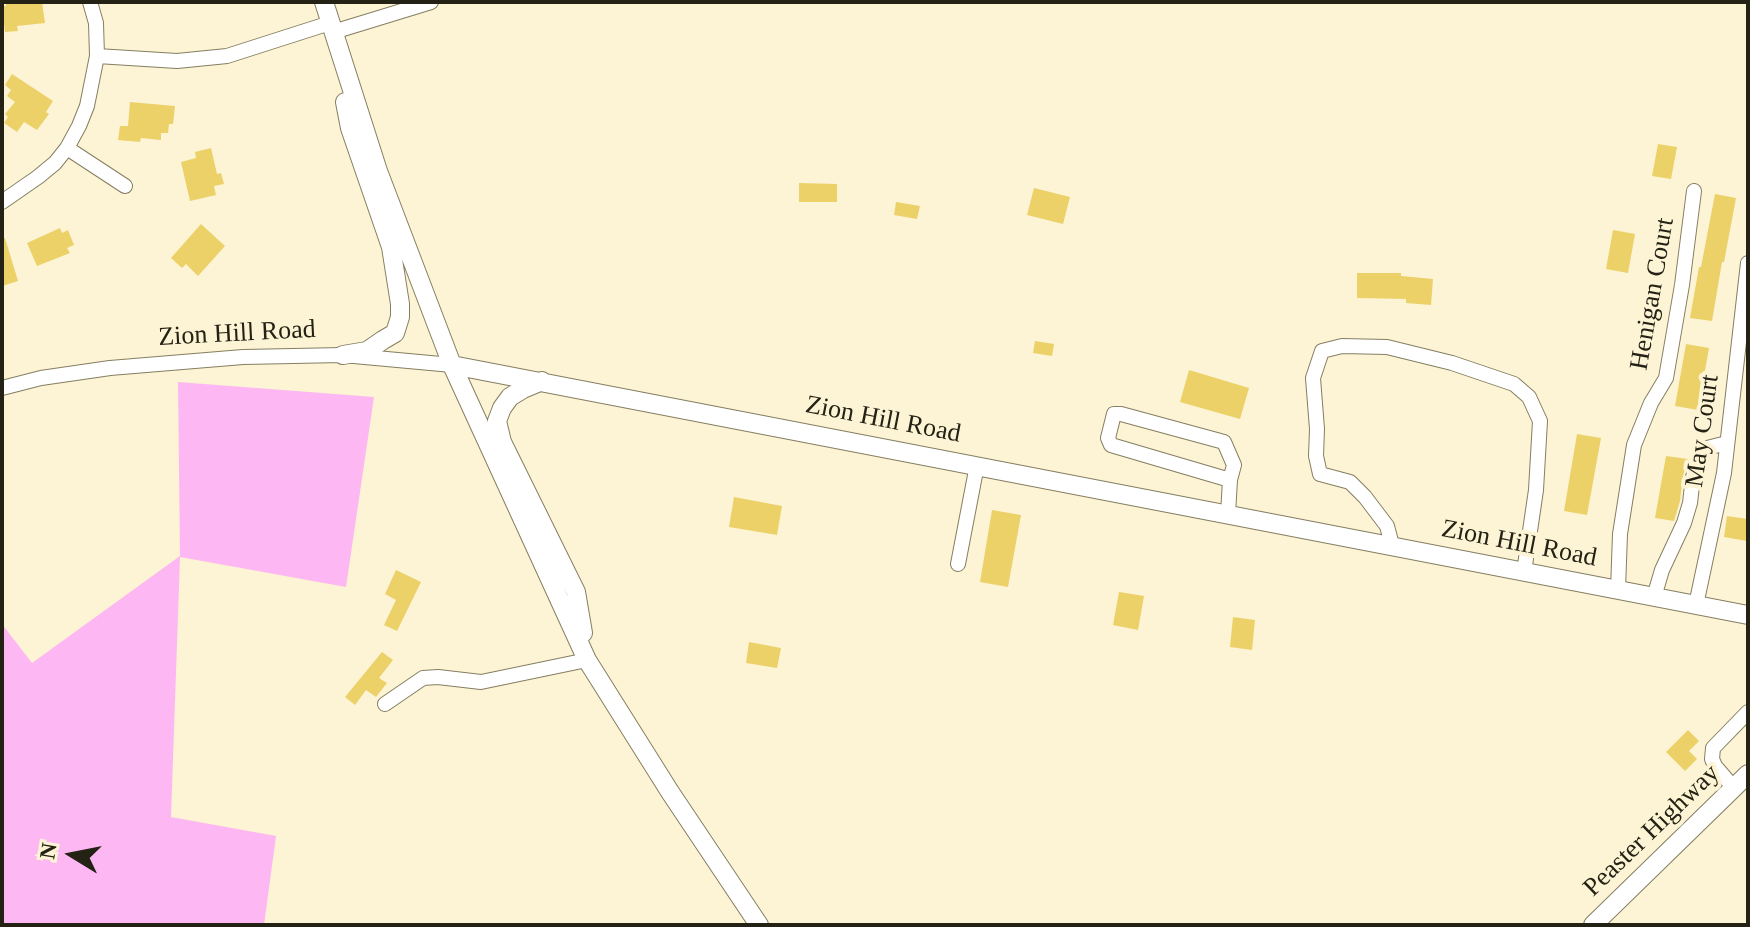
<!DOCTYPE html>
<html>
<head>
<meta charset="utf-8">
<style>
  body { margin:0 }
  #map { position:relative; width:1750px; height:927px; overflow:hidden; background:#fcf4d4; font-family:Georgia,serif }
  canvas { display:block }
  .frame { position:absolute; inset:0; border:4px solid #242115; pointer-events:none }
  .north { position:absolute; left:32px; top:815px; width:80px; height:80px; -webkit-text-stroke:6px #fcf4d4; paint-order:stroke; rotate:280deg; font-size:22px; font-weight:700; line-height:32px; text-align:center; color:#242115 }
  .north::after { content:''; display:block; margin:auto; width:28px; height:36px; background:#242115; clip-path:polygon(50% 0,100% 100%,50% 72%,0 100%) }
</style>
</head>
<body>
<div id="map">
<canvas width="1750" height="927"></canvas>
<div class="frame"></div>
<div class="north">N</div>
</div>
<script>
const g = document.querySelector('canvas').getContext('2d');
g.lineJoin = 'round';
function paint(path, color) { g.fillStyle = color; g.fill(path, 'evenodd'); }
const shape = rows => new Path2D(rows.map(r => 'M' + r).join(''));
function trace(path, color, width, dash) { g.strokeStyle = color; g.lineWidth = width; g.lineCap = dash ? 'butt' : 'round'; g.setLineDash(dash || []); g.stroke(path); }
function label(font, color, halo, rows, align = 'center') {
  g.font = font + ' Georgia,serif'; g.lineWidth = 8; g.setLineDash([]); g.textBaseline = 'middle'; g.strokeStyle = halo; g.fillStyle = color; for (const [text, x, y, turn = 0] of rows) {
    g.save(); g.translate(x, y); g.rotate((+turn || 0) * Math.PI / 180); g.textAlign = isNaN(turn) ? turn : align; if (halo) g.strokeText(text, 0, 0); g.fillText(text, 0, 0); g.restore();
  }
}
const green = shape([
  [178,382,374,397,346,587,180,557,171,817,276,836,264,925,2,925,2,624,32,663,180,556]
]);
const building = shape([
  [6,2,42,2,45,23,17,26,18,31,5,32,2,6,6,6],
  [12,74,53,101,46,112,49,114,37,130,24,122,17,132,4,123,8,117,5,114,15,102,7,96,11,90,5,85],
  [130,102,175,106,173,124,169,124,168,133,161,133,161,140,141,138,140,142,118,140,120,126,128,126],
  [1658,144,1677,147,1671,179,1652,176],
  [211,148,217,174,221,173,224,184,214,186,216,195,190,201,181,162,196,158,195,152],
  [799,183,837,184,837,202,799,202],
  [1034,188,1070,197,1063,224,1027,215],
  [1715,194,1736,198,1724,262,1722,262,1712,321,1690,318,1699,267,1701,267],
  [896,202,920,206,917,219,894,215],
  [201,224,225,246,198,276,186,264,182,268,171,258],
  [60,228,62,233,68,230,74,245,67,248,70,253,37,266,27,243],
  [1613,230,1635,234,1628,273,1606,269],
  [2,238,5,238,18,281,2,286],
  [1357,273,1401,273,1401,276,1433,279,1431,305,1406,303,1406,299,1357,298],
  [1035,341,1054,344,1052,356,1033,353],
  [1686,344,1709,348,1698,410,1675,406],
  [1189,370,1249,388,1240,419,1180,402],
  [1577,434,1601,438,1587,515,1564,511],
  [1666,456,1688,459,1683,476,1680,501,1674,521,1655,518],
  [734,497,782,506,777,535,729,527],
  [992,510,1021,515,1008,587,980,582],
  [1727,516,1748,519,1747,541,1724,537],
  [396,570,421,582,397,631,384,625,396,600,385,594],
  [1119,592,1144,596,1138,630,1113,625],
  [1233,617,1255,620,1252,650,1230,647],
  [749,642,781,648,777,668,746,663],
  [382,652,393,660,379,678,387,683,376,697,366,690,355,705,345,697],
  [1688,730,1699,741,1689,751,1697,759,1685,771,1666,752]
]);
const minor = shape([
  [333,32,431,2],
  [97,56,177,61,227,56,330,23],
  [67,148,125,186],
  [2,202,38,177,55,163,67,148,79,126,87,106,97,56,96,23,90,2],
  [2,388,41,378,110,368,243,357,343,355,452,365],
  [1228,514,1230,480,1234,465,1224,442,1121,414,1114,414,1108,438,1111,445,1230,480],
  [1392,545,1387,526,1365,497,1350,482,1320,474,1316,456,1317,429,1313,378,1322,351,1342,346,1387,347,1452,363,1514,384,1529,397,1540,421,1536,490,1524,572],
  [958,564,977,465],
  [1618,590,1620,534,1634,445,1651,403,1666,378,1682,285,1694,191],
  [1654,597,1662,570,1684,523,1690,503,1693,477,1699,459,1707,448,1727,443],
  [1696,605,1724,473,1748,263],
  [385,704,423,678,438,677,481,682,587,660],
  [1734,788,1715,766,1712,759,1713,748,1748,712]
]);
const major = shape([
  [324,2,378,171,452,365,587,660,670,792,759,925],
  [343,355,367,351,383,340,395,333,400,317,400,304,391,247,350,128,345,102],
  [452,365,1748,615],
  [542,381,523,389,510,397,502,408,497,421,502,442,576,592,583,633],
  [1593,925,1748,774]
]);
const streetNames = [
  ["Henigan Court",1653,294,-80],
  ["Zion Hill Road",237,334,-3],
  ["Zion Hill Road",883,420,11],
  ["May Court",1703,431,-82],
  ["Zion Hill Road",1519,544,11],
  ["Peaster Highway",1652,831,-44]
];
paint(green, '#fdb8f3');
paint(building, '#ecd169');
trace(minor, '#857e61', 16);
trace(major, '#857e61', 20);
trace(minor, '#fff', 14);
trace(major, '#fff', 18);
label('26px', '#242115', '#fcf4d4', streetNames);
</script>
</body>
</html>
